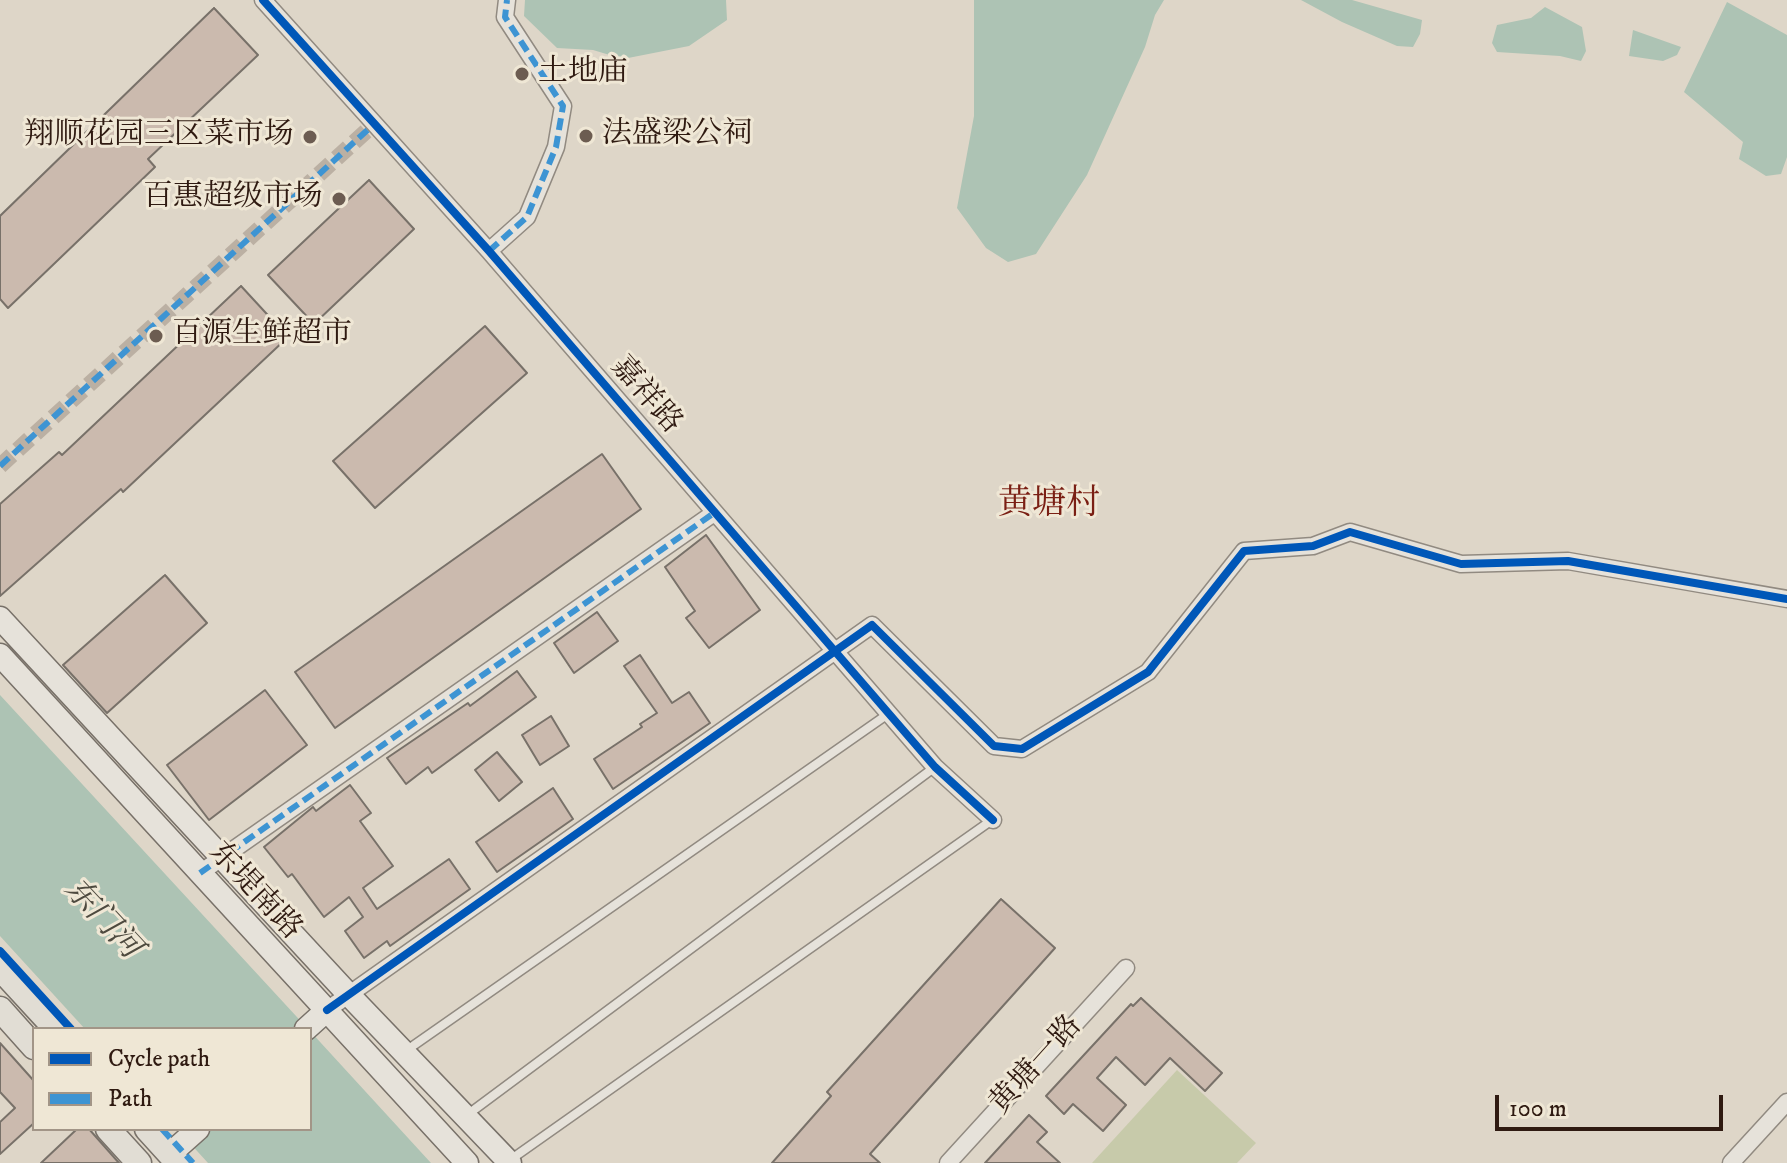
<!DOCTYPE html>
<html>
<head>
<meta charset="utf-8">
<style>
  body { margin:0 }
  #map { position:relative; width:1787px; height:1163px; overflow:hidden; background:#ded6c8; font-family:"IM FELL DW Pica",serif }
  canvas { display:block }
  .legend { position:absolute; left:32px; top:1027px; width:280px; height:104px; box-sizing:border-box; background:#efe7d5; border:2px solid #a29587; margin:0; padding:10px 14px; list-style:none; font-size:24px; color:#2f1a11 }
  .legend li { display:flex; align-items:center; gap:16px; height:40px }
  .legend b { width:40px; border:2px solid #a29587 }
  .scale { position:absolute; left:1495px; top:1095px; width:228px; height:36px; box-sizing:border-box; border:4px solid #2f1a11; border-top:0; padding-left:10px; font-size:24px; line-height:28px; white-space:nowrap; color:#2f1a11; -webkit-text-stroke:6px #efe7d5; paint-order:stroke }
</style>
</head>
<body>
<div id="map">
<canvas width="1787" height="1163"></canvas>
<ul class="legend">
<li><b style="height:10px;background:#0057b8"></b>Cycle path</li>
<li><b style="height:10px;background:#3d94d3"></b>Path</li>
</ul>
<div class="scale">100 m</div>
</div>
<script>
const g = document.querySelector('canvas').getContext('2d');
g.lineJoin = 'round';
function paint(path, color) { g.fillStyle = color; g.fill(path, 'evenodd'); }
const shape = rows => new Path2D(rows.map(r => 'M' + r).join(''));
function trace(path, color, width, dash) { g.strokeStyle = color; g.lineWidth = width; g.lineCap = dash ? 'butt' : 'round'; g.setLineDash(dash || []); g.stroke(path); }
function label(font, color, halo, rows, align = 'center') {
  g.font = font + ' "IM FELL DW Pica","Noto Serif SC",serif'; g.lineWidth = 6; g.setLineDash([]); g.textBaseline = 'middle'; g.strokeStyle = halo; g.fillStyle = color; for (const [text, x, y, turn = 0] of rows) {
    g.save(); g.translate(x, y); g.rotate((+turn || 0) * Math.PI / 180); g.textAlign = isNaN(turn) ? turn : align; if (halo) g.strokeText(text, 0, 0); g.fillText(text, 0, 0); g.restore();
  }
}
const green = shape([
  [1177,1070,1256,1143,1237,1163,1092,1163]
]);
const water = shape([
  [525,0,726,0,727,20,689,46,623,59,593,50,557,48,524,16],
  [974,0,1164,0,1155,15,1145,47,1087,175,1036,254,1008,262,986,248,957,208,974,116],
  [1301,0,1352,0,1422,20,1420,34,1413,47,1397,46,1342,22],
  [1727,2,1787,35,1787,157,1781,174,1766,176,1739,159,1743,142,1684,92],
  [1545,7,1582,27,1586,51,1581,61,1560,56,1497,52,1492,43,1497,25,1531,18],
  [1633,30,1681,47,1677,55,1663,61,1629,56],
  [0,695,308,1029,85,1029,0,936],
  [310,1031,431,1163,208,1163,177,1129,310,1129]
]);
const building = shape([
  [214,8,258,55,148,159,155,167,8,308,0,299,0,216,214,8],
  [369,180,414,229,314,324,268,275,369,180],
  [241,286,288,337,123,492,121,489,0,596,0,504,59,452,62,455,241,286],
  [485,326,527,373,375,508,333,461,485,326],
  [602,454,641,509,335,728,295,672,602,454],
  [706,535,760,610,709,648,686,618,695,611,665,567,706,535],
  [165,575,207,623,107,713,63,665,165,575],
  [597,612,618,641,574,673,554,643,597,612],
  [640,655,672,703,689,692,710,723,613,789,594,759,642,727,640,724,657,713,624,666,640,655],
  [517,671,536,697,432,773,428,767,406,784,387,758,468,703,470,706,517,671],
  [265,690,307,745,209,820,167,765,265,690],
  [551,716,569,746,540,765,522,735,551,716],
  [497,752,522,782,499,801,475,770,497,752],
  [350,785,371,813,360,821,393,866,363,888,377,909,449,859,470,889,390,946,387,941,364,958,345,931,363,917,349,897,324,917,292,874,288,877,264,847,313,807,316,811,350,785],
  [553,788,573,819,497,872,476,842,553,788],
  [1001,899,1055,948,870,1154,880,1163,772,1163,831,1096,827,1092,1001,899],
  [1141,998,1222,1073,1205,1091,1170,1058,1145,1085,1116,1057,1097,1078,1126,1105,1103,1131,1073,1104,1064,1114,1046,1096,1131,1004,1133,1006,1141,998],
  [0,1043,34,1081,34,1123,0,1154,0,1122,15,1108,0,1092,0,1043],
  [1029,1115,1047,1132,1037,1142,1060,1163,985,1163,1029,1115],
  [77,1129,89,1129,119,1163,41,1163,77,1129]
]);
const minorTunnel = shape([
  [0,466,374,124]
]);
const service = shape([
  [407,1050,888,714],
  [467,1115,935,767],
  [510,1160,992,820]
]);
const minor = shape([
  [263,0,489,251,935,767,993,820],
  [489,251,527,217,556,147,563,106,505,17,507,0],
  [200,873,714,513],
  [327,1010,872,625,994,746,1022,749,1148,672,1244,551,1313,546,1350,532,1461,564,1568,561,1787,599],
  [948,1163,1126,968],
  [1731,1163,1787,1102]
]);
const secondary = shape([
  [0,618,349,995,510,1163],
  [0,655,467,1163],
  [306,1029,327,1010],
  [170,1154,198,1129]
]);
const primary = shape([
  [0,968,56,1029],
  [0,1009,34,1047],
  [108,1129,139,1163],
  [147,1129,178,1163]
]);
const quiet = shape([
  [489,251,527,217,556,147,563,106,505,17,507,0],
  [0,466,374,124],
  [200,873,714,513],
  [162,1129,193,1163]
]);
const cycleway = shape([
  [263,0,489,251,935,767,993,820],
  [0,951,71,1029],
  [327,1010,872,625,994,746,1022,749,1148,672,1244,551,1313,546,1350,532,1461,564,1568,561,1787,599]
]);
const markers = [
  [522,74,8,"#6c5c51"],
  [586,136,8,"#6c5c51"],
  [310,137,8,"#6c5c51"],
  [339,199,8,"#6c5c51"],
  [156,336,8,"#6c5c51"]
];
const poiNames = [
  ["土地庙",538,74],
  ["法盛梁公祠",602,136],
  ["翔顺花园三区菜市场",294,137,"right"],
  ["百惠超级市场",323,199,"right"],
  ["百源生鲜超市",172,336]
];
const streetNames = [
  ["嘉祥路",645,396,49],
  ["东堤南路",254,892,47],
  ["黄塘一路",1037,1066,-48]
];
const waterNames = [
  ["东门河",101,920,47]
];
const quarterNames = [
  ["黄塘村",1049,506]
];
paint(green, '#c7caaa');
paint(water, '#adc3b4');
paint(building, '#cbbaae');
trace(building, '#787169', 2);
trace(minorTunnel, '#bbb0a3', 16, [16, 8]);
trace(service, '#918a81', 11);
trace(minor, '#918a81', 19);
trace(secondary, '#787169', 25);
trace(primary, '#787169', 27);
trace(service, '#e6e2da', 8);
trace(minor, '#e6e2da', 16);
trace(secondary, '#e6e2da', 22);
trace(primary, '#e1ddd4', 24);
trace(quiet, '#3d94d3', 6, [12, 6]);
trace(cycleway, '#0057b8', 8);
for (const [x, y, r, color] of markers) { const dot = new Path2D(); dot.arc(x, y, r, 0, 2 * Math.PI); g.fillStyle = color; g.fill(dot); trace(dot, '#efe7d5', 3); }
label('30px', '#2f1a11', '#efe7d5', poiNames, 'left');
label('30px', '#2f1a11', '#efe7d5', streetNames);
label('italic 32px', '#4e4a3f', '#efe7d5', waterNames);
label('34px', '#7a1f14', '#efe7d5', quarterNames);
</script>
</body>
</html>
